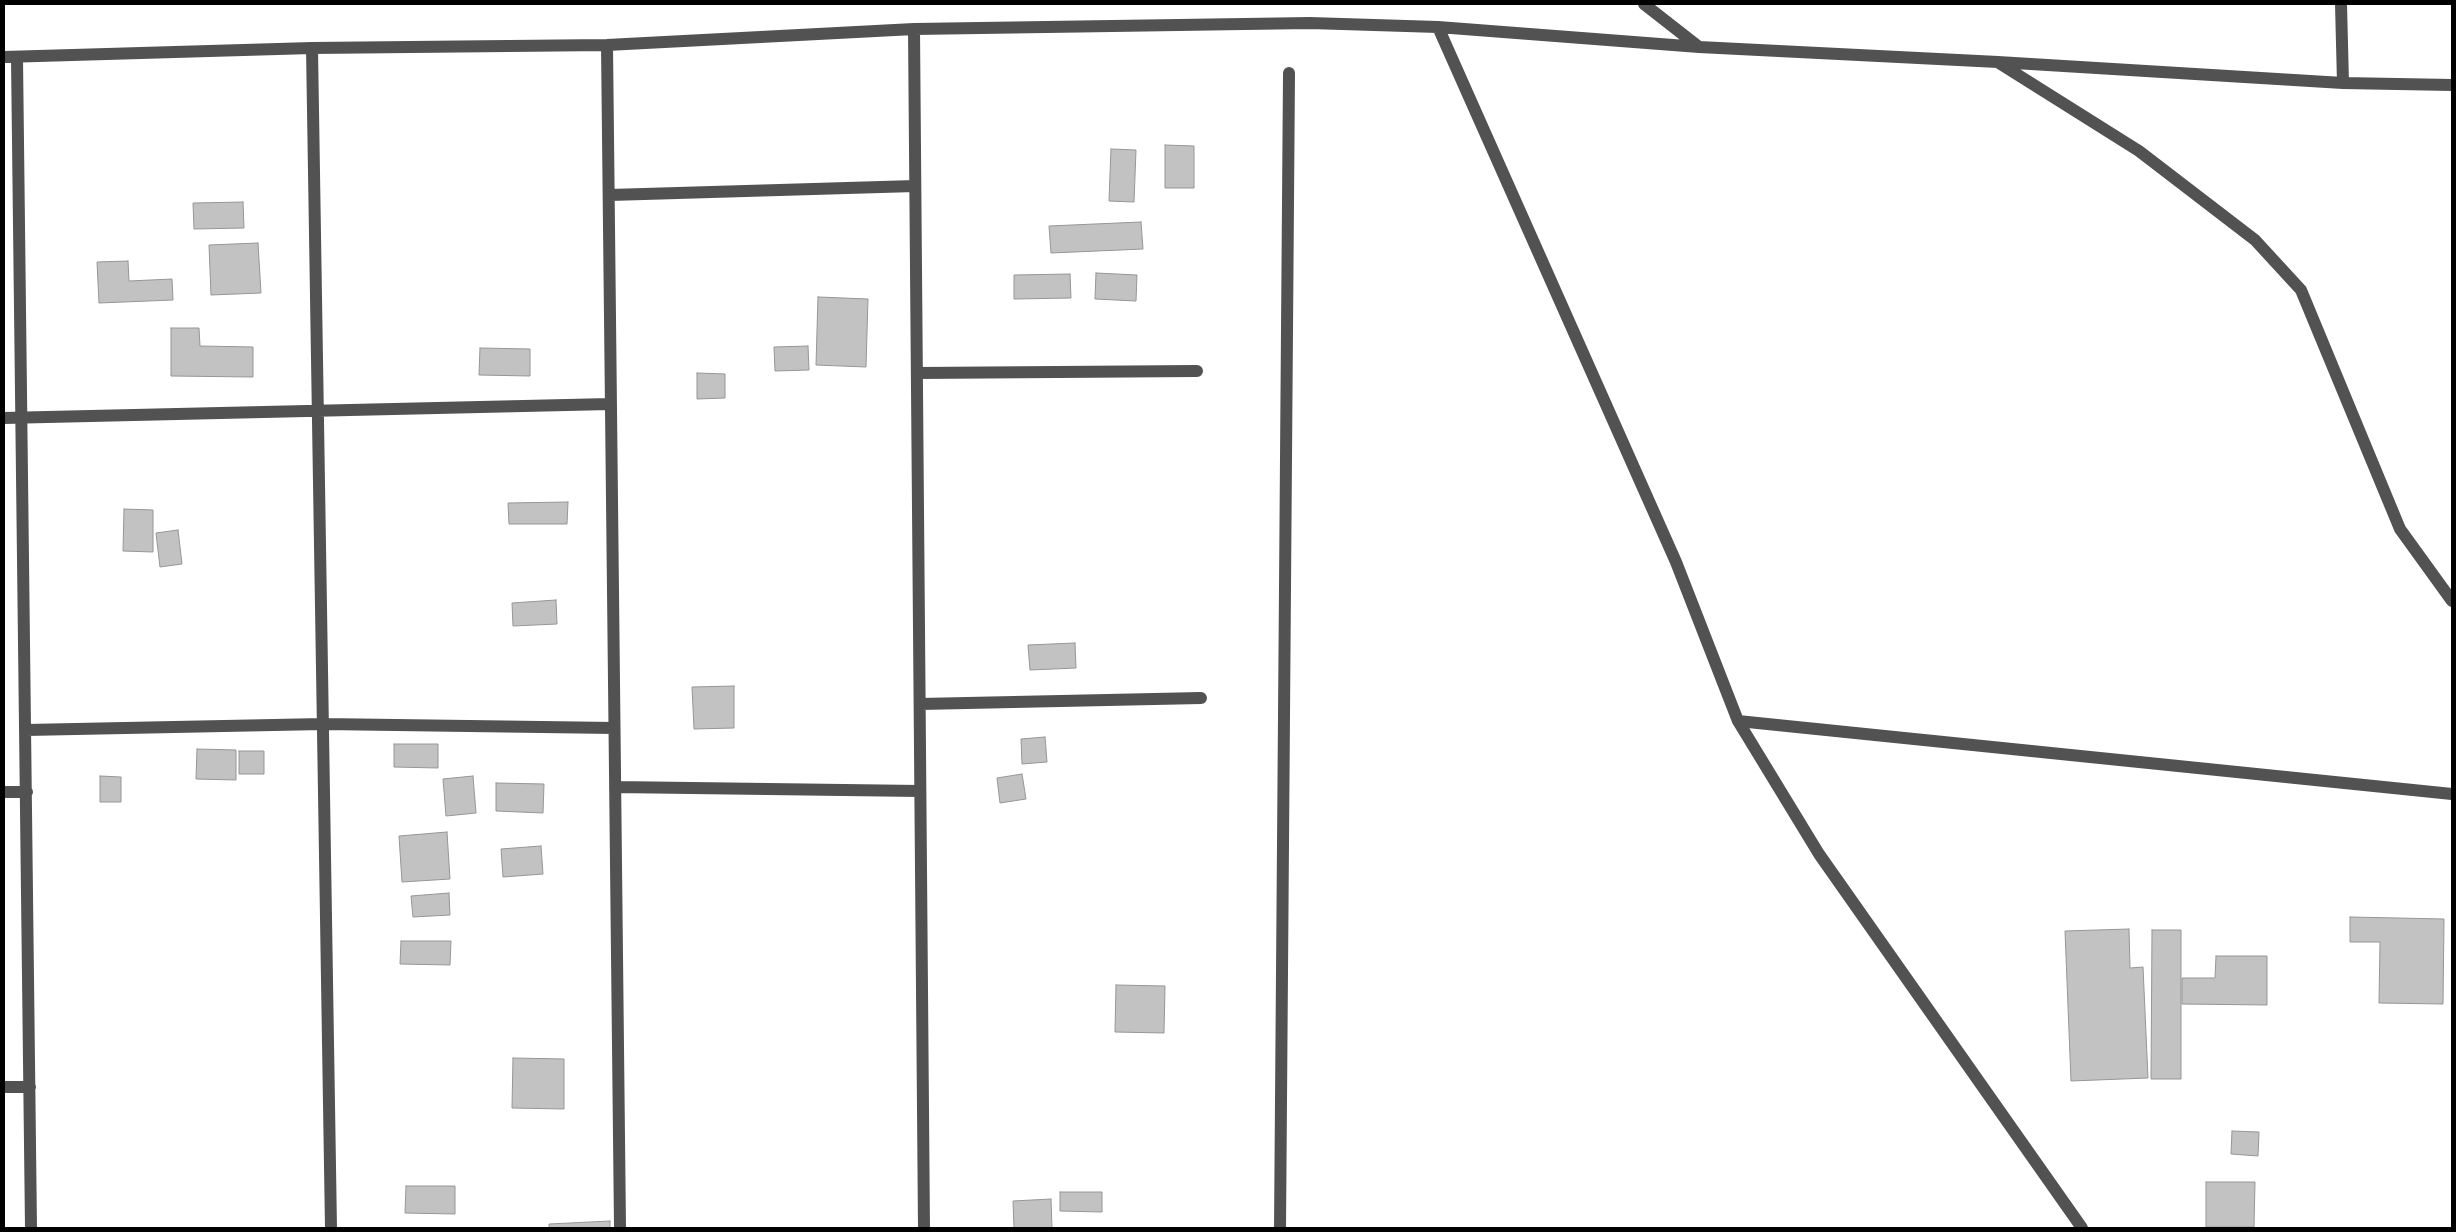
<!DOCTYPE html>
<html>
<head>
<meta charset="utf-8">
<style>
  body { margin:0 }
  #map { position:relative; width:2456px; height:1232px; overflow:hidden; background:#fff; font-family:"PT Sans",sans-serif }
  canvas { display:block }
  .frame { position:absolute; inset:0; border:5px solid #000; pointer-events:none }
</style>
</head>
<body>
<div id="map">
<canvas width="2456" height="1232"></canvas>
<div class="frame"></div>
</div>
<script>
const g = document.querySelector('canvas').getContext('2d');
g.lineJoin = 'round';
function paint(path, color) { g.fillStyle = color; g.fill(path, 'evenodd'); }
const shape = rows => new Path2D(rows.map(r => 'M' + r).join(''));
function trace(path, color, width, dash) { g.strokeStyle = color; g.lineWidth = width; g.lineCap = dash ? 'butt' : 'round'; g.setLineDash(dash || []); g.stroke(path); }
const building = shape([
  [1165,145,1194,146,1194,188,1165,188,1165,145],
  [1111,149,1136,150,1134,202,1109,201,1111,149],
  [243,202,244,228,194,229,193,203,243,202],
  [1141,222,1143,249,1051,253,1049,226,1141,222],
  [258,243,261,293,211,295,209,245,258,243],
  [128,261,129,281,172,279,173,300,99,303,97,262,128,261],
  [1096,273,1137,275,1136,301,1095,299,1096,273],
  [1070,274,1071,298,1014,299,1014,275,1070,274],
  [818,297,868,299,866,367,816,365,818,297],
  [171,328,199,328,200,346,253,347,253,377,171,376,171,328],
  [808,346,809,370,775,371,774,347,808,346],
  [480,348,530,349,530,376,479,375,480,348],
  [697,373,725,374,725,398,697,399,697,373],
  [568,502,567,524,509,524,508,503,568,502],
  [124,509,153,510,153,552,123,551,124,509],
  [178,530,182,564,160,567,156,533,178,530],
  [556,600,557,624,513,626,512,603,556,600],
  [1075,643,1076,668,1030,670,1028,645,1075,643],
  [734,686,734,728,694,729,692,687,734,686],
  [1045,737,1047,762,1022,764,1021,739,1045,737],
  [394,744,438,744,438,768,394,767,394,744],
  [197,749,236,750,236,780,196,779,197,749],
  [239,751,264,751,264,774,239,774,239,751],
  [1022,774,1026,799,1000,803,997,778,1022,774],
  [100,776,121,777,121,802,100,802,100,776],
  [473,776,476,813,446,816,443,779,473,776],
  [496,783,544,784,543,813,496,811,496,783],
  [447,832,450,879,402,882,399,836,447,832],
  [541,846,543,874,503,877,501,849,541,846],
  [449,893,450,915,413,917,411,896,449,893],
  [2350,917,2444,919,2443,1004,2379,1003,2380,942,2350,942,2350,917],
  [2129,929,2130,968,2143,967,2148,1078,2071,1081,2065,931,2129,929],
  [2152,930,2181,930,2181,1079,2151,1079,2152,930],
  [401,941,451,941,450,965,400,964,401,941],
  [2216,956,2267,956,2267,1005,2182,1004,2182,978,2215,978,2216,956],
  [1116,985,1165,986,1164,1033,1115,1032,1116,985],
  [513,1058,564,1059,564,1109,512,1108,513,1058],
  [2232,1131,2259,1132,2258,1156,2231,1154,2232,1131],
  [2206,1182,2255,1182,2254,1227,2206,1227,2206,1182],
  [406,1186,455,1186,455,1214,405,1213,406,1186],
  [1060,1192,1102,1192,1102,1212,1060,1211,1060,1192],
  [1051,1199,1052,1228,1014,1228,1013,1201,1051,1199],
  [610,1221,610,1228,549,1228,549,1224,610,1221]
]);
const minor = shape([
  [1644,4,1699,47],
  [2341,4,2343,83],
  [1438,27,1676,562,1738,721,1819,854,2082,1228],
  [914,29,924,1228],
  [607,45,620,1228],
  [312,48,331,1228],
  [4,57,312,48,607,45,914,29,1310,23,1438,27,1699,47,1998,62,2343,83,2452,85],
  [17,58,31,1228],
  [1999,63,2139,151,2255,240,2301,290,2400,529,2452,601],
  [610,195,915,186],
  [917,373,1197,371],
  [4,418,610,404],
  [920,704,1201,698],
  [1738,721,2452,794],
  [26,730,323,724,614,728],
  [615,787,920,791],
  [4,792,27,792],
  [4,1087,30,1087],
  [1280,1228,1289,73]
]);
paint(building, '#c2c2c2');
trace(building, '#969696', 1);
trace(minor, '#525252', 12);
</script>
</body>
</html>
